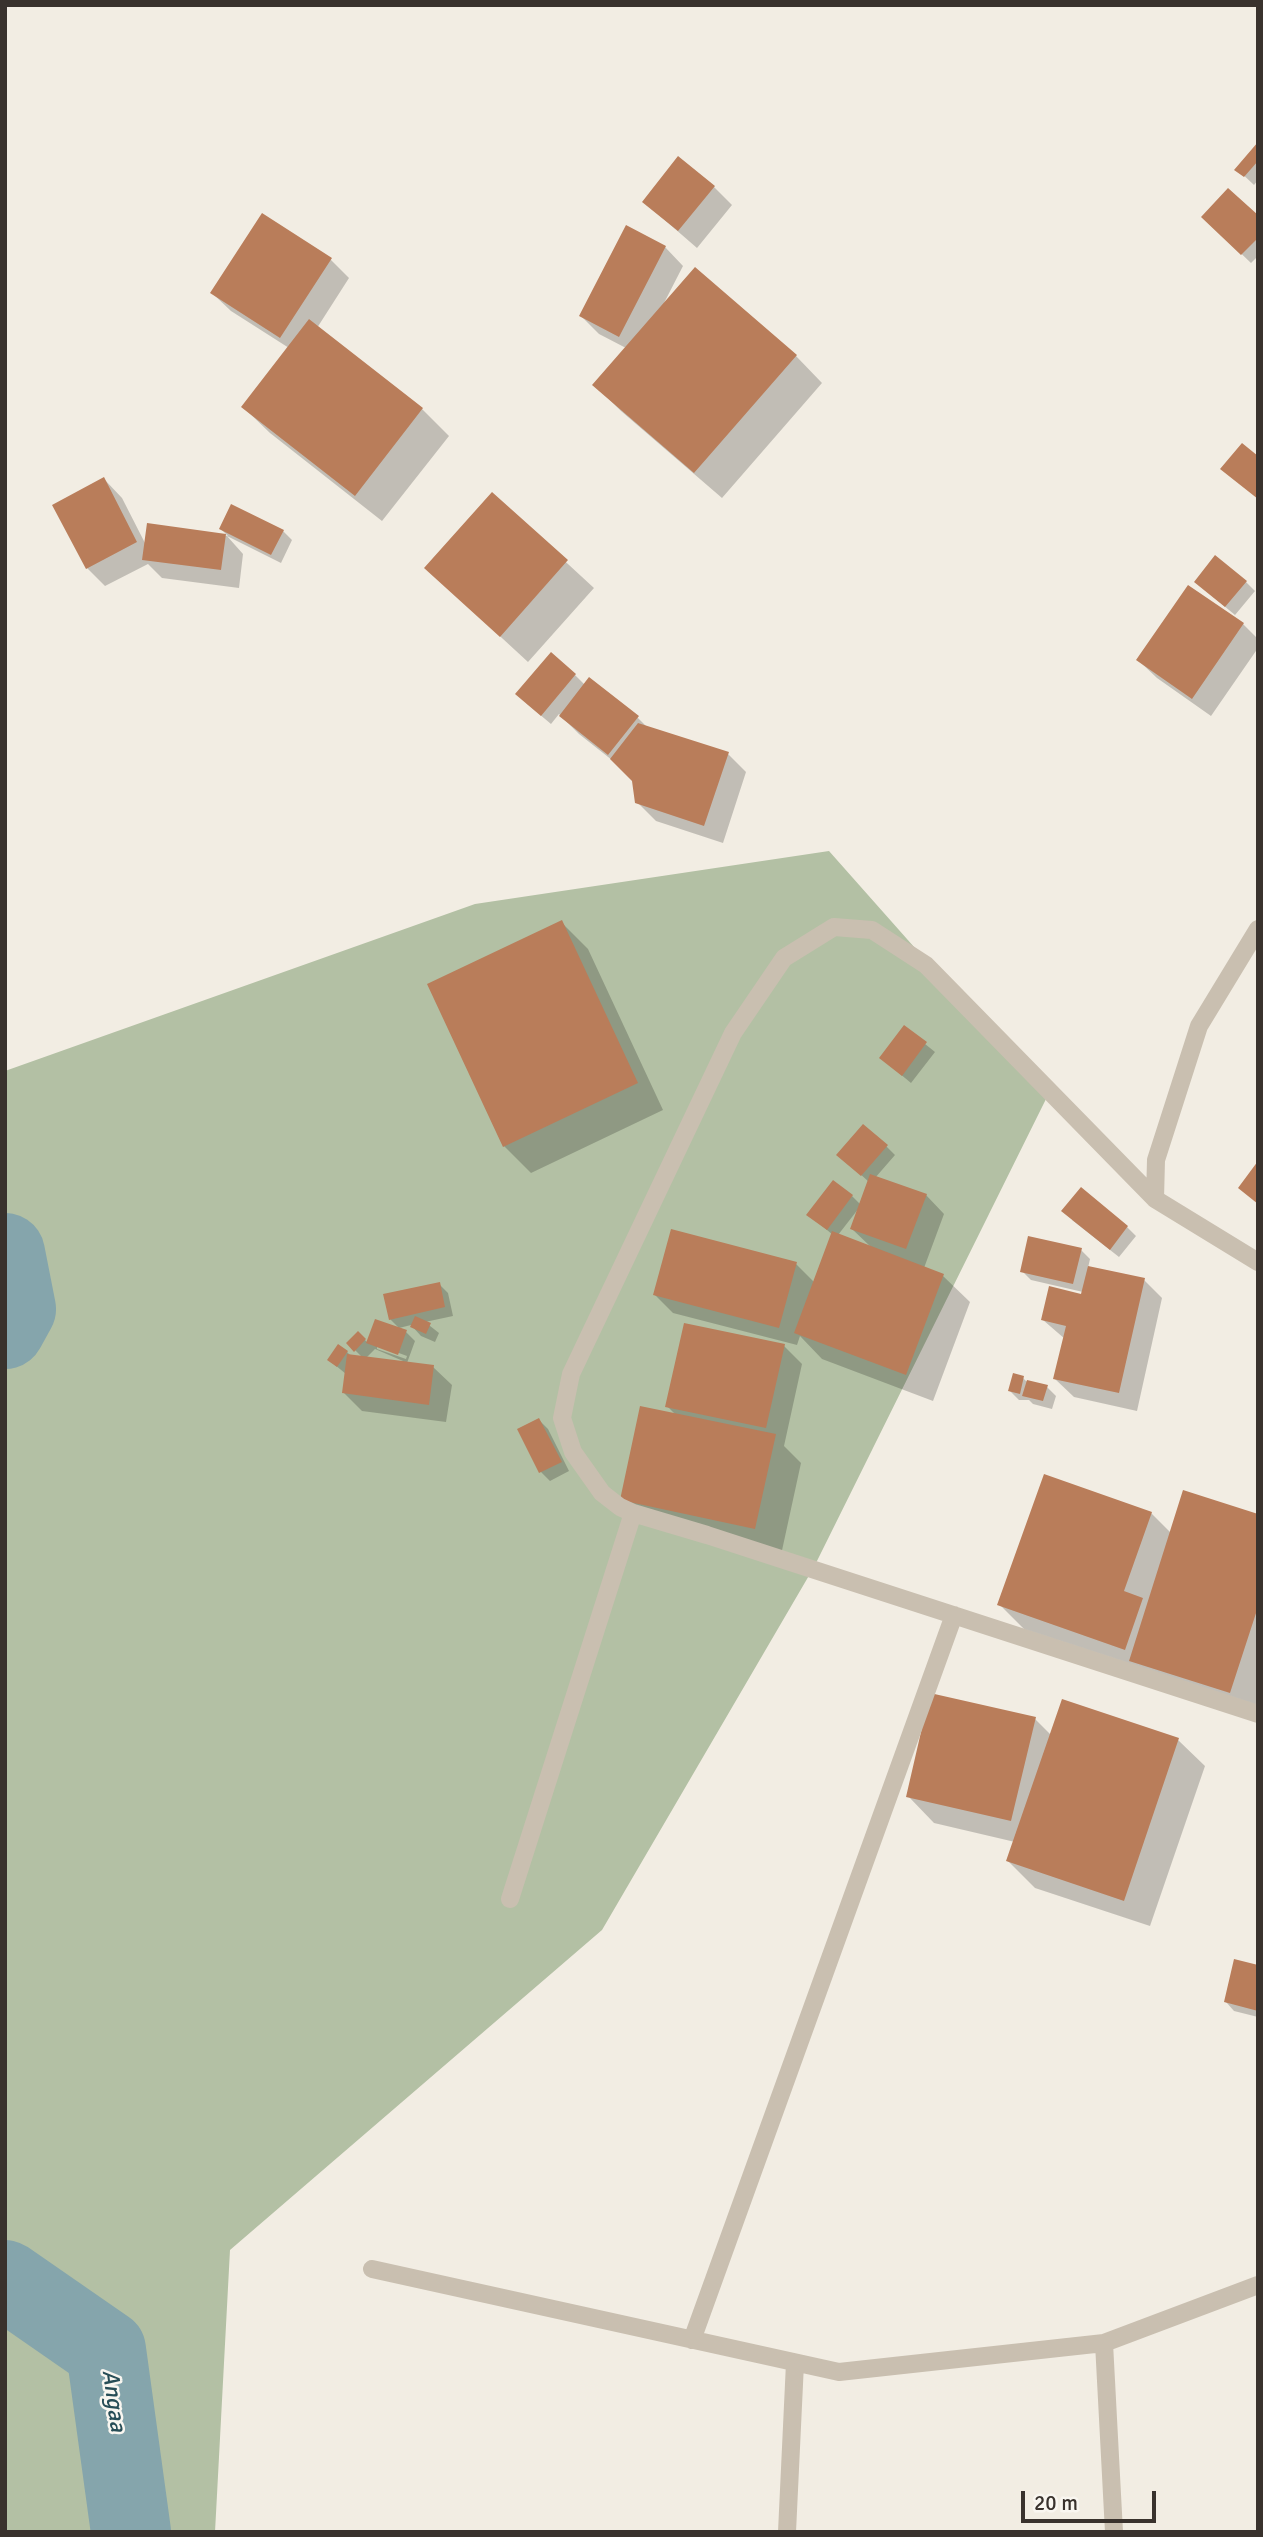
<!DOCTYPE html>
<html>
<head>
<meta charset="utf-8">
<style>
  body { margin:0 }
  #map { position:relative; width:1263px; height:2537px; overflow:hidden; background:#f2ede3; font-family:Signika,sans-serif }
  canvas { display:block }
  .frame { position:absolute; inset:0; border:7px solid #39322d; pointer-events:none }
  .scale { position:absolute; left:1021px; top:2491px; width:135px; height:32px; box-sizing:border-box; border:4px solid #39322d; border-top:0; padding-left:9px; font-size:21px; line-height:24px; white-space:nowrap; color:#39322d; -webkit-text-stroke:5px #f9f6f0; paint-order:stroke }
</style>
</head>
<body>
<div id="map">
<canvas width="1263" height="2537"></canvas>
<div class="frame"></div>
<div class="scale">20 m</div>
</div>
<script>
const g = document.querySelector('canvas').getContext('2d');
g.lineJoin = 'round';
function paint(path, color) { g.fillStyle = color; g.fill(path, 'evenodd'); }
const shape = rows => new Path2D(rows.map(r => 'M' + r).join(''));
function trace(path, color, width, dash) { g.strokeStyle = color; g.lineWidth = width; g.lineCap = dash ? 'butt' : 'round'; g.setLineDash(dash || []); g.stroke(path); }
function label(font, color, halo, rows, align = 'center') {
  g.font = font + ' Signika,sans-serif'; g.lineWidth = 5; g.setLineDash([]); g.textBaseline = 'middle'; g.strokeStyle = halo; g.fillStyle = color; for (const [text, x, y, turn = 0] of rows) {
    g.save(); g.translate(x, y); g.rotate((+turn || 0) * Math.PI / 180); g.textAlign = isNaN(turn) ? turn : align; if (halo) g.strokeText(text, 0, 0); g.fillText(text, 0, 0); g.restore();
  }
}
const green = shape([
  [829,851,1047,1097,814,1567,602,1930,230,2250,215,2532,5,2532,5,1071,475,904]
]);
const shadow = shape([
  [1258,144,1258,180,1254,185,1237,169],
  [714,187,732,205,697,248,644,202],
  [263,215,331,260,349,278,317,328,422,409,449,436,382,521,270,433,243,407,289,348,231,311,212,293],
  [1203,217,1258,218,1258,256,1251,263],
  [665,247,683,266,664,303,796,356,822,383,722,498,621,411,595,385,626,348,599,334,581,316],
  [104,479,122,498,146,545,149,525,228,536,221,529,232,506,283,531,292,540,281,563,227,536,243,554,239,588,162,578,148,564,105,586,87,568],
  [492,494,594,588,528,662,426,568],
  [1246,582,1255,591,1235,615,1205,590],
  [1189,587,1243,624,1258,639,1258,648,1211,716,1157,678,1138,660],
  [575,675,585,685,637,717,648,728,728,754,746,772,723,843,656,821,637,802,634,780,617,764,579,734,559,714,551,724,526,703],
  [561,922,588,949,663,1110,531,1173,504,1146],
  [904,1027,935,1052,911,1083,881,1058],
  [886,1146,895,1155,875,1178,926,1195,944,1214,924,1268,943,1276,970,1302,933,1401,822,1359,800,1336,797,1345,673,1313,655,1295,796,1264,815,1283,833,1235,809,1215,852,1196,861,1205,869,1182,848,1163],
  [859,1208,852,1229,872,1248,838,1235],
  [1072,1220,1127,1227,1136,1236,1119,1257],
  [1081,1250,1090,1259,1088,1268,1144,1280,1162,1298,1137,1411,1074,1397,1055,1379,1065,1339,1043,1320,1082,1296,1083,1292,1031,1280,1022,1271],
  [439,1284,448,1293,453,1316,425,1322,439,1333,435,1342,421,1336,411,1325,399,1328,390,1319],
  [406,1332,415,1341,407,1363,433,1367,452,1385,446,1422,362,1411,343,1392,346,1374,329,1360,347,1352,351,1356,362,1357,348,1343,358,1333,368,1343],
  [377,1345,407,1356,406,1359,377,1349],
  [375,1349,403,1361,403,1363,366,1358],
  [784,1346,802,1364,784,1446,801,1463,781,1555,649,1526,622,1499,676,1415,667,1406],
  [1023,1378,1026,1381,1047,1387,1056,1396,1052,1409,1033,1404,1029,1400,1019,1400,1010,1391],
  [539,1420,548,1429,569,1471,550,1481,541,1472,519,1430],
  [1151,1513,1171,1533,1258,1515,1258,1716,1026,1631,999,1604],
  [1035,1719,1052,1736,1178,1740,1205,1766,1150,1926,1035,1888,1008,1861,1015,1842,934,1823,908,1796],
  [1258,1966,1258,2017,1234,2011,1226,2002]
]);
const river = shape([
  [5,1253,16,1309,5,1329],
  [5,2280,106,2350,131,2532]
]);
const building = shape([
  [1258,142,1258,161,1244,177,1234,170],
  [678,156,715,186,678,231,642,202],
  [1228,188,1258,215,1258,238,1241,255,1201,217],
  [262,213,332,258,280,338,210,293],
  [626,225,666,246,619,337,579,316],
  [695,267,797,355,694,473,592,385],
  [309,319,423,408,355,496,241,407],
  [1242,443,1258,456,1258,499,1220,469],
  [104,477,137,542,86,569,52,505],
  [492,492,568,560,500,637,424,568],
  [231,504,284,530,271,555,219,529],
  [147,523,226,534,221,570,142,560],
  [1215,555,1247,581,1225,607,1194,582],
  [1188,585,1244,623,1192,699,1136,660],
  [551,652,576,674,541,716,515,694],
  [589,677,639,716,608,755,559,716],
  [638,723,729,752,704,826,635,803,632,781,610,759],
  [562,920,638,1083,503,1147,427,984],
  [904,1025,927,1042,902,1076,879,1058],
  [863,1124,888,1145,861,1176,836,1155],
  [1258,1161,1258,1204,1238,1188],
  [870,1174,927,1194,906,1249,850,1229],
  [833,1180,853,1195,827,1230,806,1215],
  [1081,1187,1128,1226,1110,1250,1061,1211],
  [671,1229,797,1262,779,1328,653,1295],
  [832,1231,944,1274,906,1375,794,1333],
  [1028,1236,1082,1248,1073,1284,1020,1272],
  [1088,1266,1145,1278,1119,1393,1053,1379,1066,1326,1041,1320,1049,1286,1081,1294],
  [440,1282,445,1307,389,1320,383,1294],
  [415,1316,431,1323,426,1334,410,1327],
  [375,1319,407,1330,398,1355,366,1343],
  [684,1323,785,1344,766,1428,665,1407],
  [358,1331,366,1339,354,1352,346,1343],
  [338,1344,348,1351,337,1367,327,1360],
  [347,1354,434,1365,429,1405,342,1393],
  [1013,1373,1024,1376,1020,1394,1008,1391],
  [1027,1380,1048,1385,1043,1401,1022,1396],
  [640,1406,776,1434,755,1529,620,1500],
  [539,1418,562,1462,539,1473,517,1429],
  [1044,1474,1152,1512,1124,1591,1143,1598,1125,1650,997,1605],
  [1183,1490,1258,1514,1258,1607,1230,1693,1129,1661],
  [930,1693,1036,1717,1011,1821,906,1797],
  [1062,1699,1179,1738,1124,1901,1006,1861],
  [1234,1959,1258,1965,1258,2011,1224,2002]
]);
const street = shape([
  [1258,929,1199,1026,1156,1160,1155,1199,1258,1262],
  [1155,1199,926,965,872,930,834,927,784,958,733,1033,571,1374,562,1418,573,1452,602,1493,620,1507,633,1513,707,1535,1258,1714],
  [510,1899,633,1513],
  [372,2269,839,2372,1104,2343,1258,2285],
  [692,2340,954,1615],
  [1104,2343,1114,2532],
  [787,2532,795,2363]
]);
const waterNames = [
  ["Angaa",113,2401,82]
];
paint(green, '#b3c0a4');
paint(shadow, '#0003');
trace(river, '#85a5ac', 80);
paint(building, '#b97d5a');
trace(street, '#c9bfb0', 18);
label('italic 23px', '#274d56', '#f9f6f0', waterNames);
</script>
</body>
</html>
